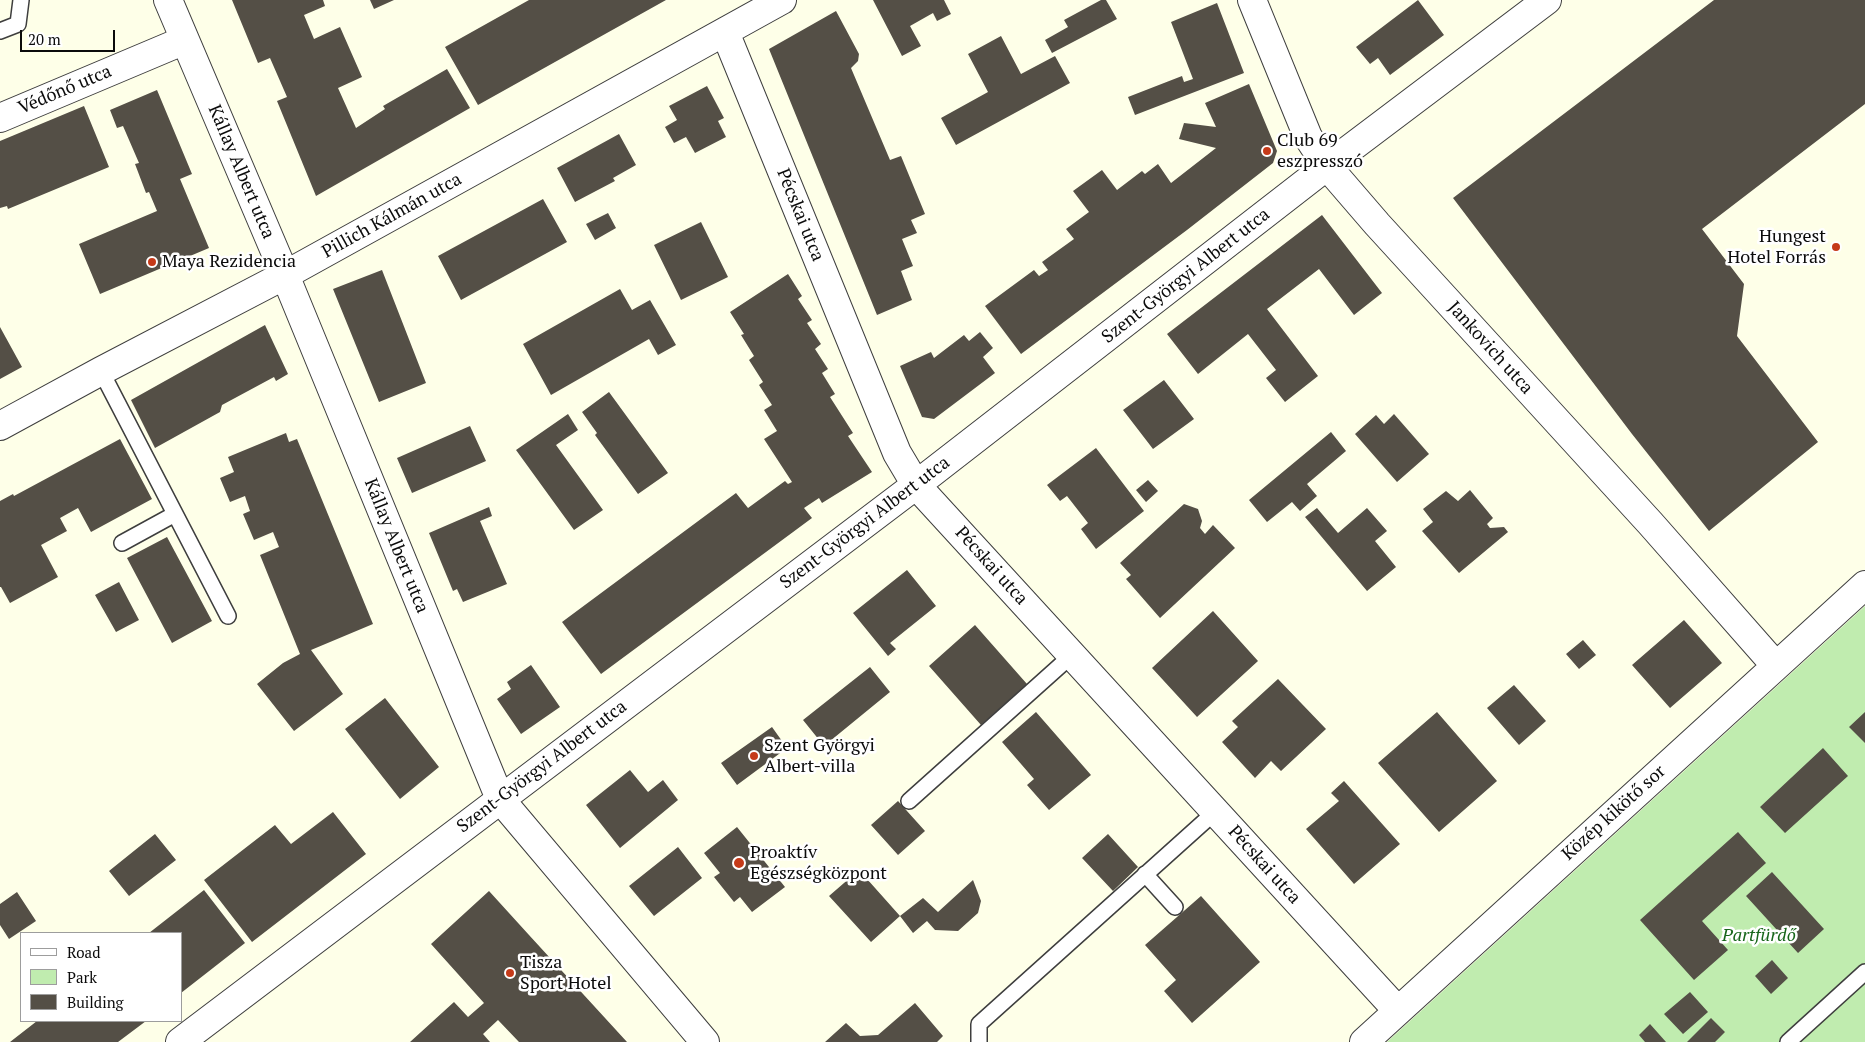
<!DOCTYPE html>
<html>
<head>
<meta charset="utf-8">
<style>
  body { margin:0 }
  #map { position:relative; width:1865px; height:1042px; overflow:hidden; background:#feffe8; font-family:"PT Serif",serif }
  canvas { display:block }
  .legend { position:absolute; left:20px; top:932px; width:162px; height:90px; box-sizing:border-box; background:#fff; border:1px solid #9d9d9d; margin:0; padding:6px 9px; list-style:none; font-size:15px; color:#0b0b0b }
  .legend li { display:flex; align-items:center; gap:10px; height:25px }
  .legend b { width:25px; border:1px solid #9d9d9d }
  .scale { position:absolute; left:20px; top:30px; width:95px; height:22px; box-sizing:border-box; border:2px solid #0b0b0b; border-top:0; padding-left:6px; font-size:15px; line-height:18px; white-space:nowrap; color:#0b0b0b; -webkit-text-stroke:4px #fff; paint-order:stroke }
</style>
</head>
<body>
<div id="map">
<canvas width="1865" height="1042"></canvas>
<ul class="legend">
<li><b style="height:6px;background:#fff"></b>Road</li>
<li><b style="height:14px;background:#c0ecaf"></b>Park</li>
<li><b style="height:14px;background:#544f46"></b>Building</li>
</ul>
<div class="scale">20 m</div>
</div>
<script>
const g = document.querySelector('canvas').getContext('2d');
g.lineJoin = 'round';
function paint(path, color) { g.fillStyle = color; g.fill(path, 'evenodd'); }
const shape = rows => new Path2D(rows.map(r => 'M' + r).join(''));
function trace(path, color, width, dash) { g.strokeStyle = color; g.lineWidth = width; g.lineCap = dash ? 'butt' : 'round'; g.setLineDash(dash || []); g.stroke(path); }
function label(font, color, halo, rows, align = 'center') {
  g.font = font + ' "PT Serif",serif'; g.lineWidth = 5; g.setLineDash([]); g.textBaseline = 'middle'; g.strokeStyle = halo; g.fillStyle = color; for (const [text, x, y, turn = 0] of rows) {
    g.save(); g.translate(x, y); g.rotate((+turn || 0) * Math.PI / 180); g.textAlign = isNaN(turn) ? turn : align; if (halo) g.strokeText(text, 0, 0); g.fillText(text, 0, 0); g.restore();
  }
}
const green = shape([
  [1865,606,1865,1042,1387,1042]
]);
const building = shape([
  [232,0,323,0,325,6,304,15,314,39,340,27,362,77,338,88,356,128,385,109,383,106,447,69,470,108,316,196,277,101,287,97,270,58,258,63],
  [370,0,394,0,374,9],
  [529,0,666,0,478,105,445,47],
  [873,0,944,0,951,14,937,21,933,13,910,26,921,46,902,56],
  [1101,0,1106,0,1117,19,1052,53,1045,40,1068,27,1064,20],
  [1418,0,1444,35,1390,75,1378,58,1370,64,1356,47],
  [1714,0,1865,0,1865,104,1702,229,1744,284,1737,336,1818,442,1709,531,1632,434,1453,198],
  [1217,3,1244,73,1135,115,1128,97,1182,76,1184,82,1193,79,1171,22],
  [836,11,859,54,858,61,851,68,890,160,901,156,925,214,911,220,917,233,902,239,913,266,901,271,912,300,877,315,769,49],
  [1001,36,1021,74,1055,56,1070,83,956,145,941,118,988,92,968,54],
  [1249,84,1277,151,1273,163,1187,230,1021,354,985,306,1034,270,1039,276,1048,270,1042,262,1074,239,1066,229,1089,212,1073,191,1102,170,1117,190,1142,171,1145,174,1158,164,1171,183,1216,148,1179,139,1184,123,1216,127,1205,103],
  [707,86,724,118,718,121,726,137,695,153,686,137,674,143,665,127,677,120,669,106],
  [157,90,192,174,180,179,209,248,100,294,79,244,157,211,149,192,146,193,135,164,139,163,123,126,117,128,110,110],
  [84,106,109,167,8,209,7,206,0,208,0,141],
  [619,134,636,165,613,178,615,181,575,202,557,168],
  [543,199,567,242,461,300,438,256],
  [608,213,616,228,595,240,586,224],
  [1322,215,1382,293,1354,315,1319,269,1267,309,1318,376,1285,402,1266,378,1276,370,1248,334,1198,374,1167,334],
  [701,222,728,277,681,300,654,245],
  [382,270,426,383,379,402,333,289],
  [788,274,802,296,798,299,812,320,807,323,821,344,815,349,828,369,822,373,835,394,830,397,853,433,848,436,872,472,822,503,819,498,804,508,812,518,601,674,562,622,736,493,748,508,785,481,788,484,792,482,764,439,777,431,764,410,772,405,759,385,763,382,749,360,754,356,741,335,744,334,730,312],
  [620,289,632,310,650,300,676,345,658,355,649,339,551,395,523,344],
  [265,325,288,374,276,381,274,377,222,405,220,412,155,448,131,400],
  [0,327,22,367,0,379],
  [980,332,993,348,983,357,995,373,934,419,922,417,900,366,931,352,934,358,964,335,969,341],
  [1164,380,1194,419,1153,449,1123,410],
  [609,392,668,473,638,494,595,435,597,433,582,412],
  [568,414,578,430,556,445,603,510,574,530,516,450],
  [1394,414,1429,454,1397,482,1355,434,1376,415,1384,424],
  [470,426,486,461,412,493,397,458],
  [1331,432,1346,451,1307,484,1317,496,1300,511,1292,502,1267,522,1249,500],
  [286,433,289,442,297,439,373,624,311,650,343,694,294,731,257,684,283,663,300,654,260,555,279,547,273,532,254,540,243,514,250,511,245,496,230,502,220,478,234,472,228,457],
  [120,439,152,499,91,532,78,508,60,518,67,531,41,545,58,577,10,603,1,587,0,587,0,501,13,494,14,496],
  [1096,448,1144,511,1096,549,1081,529,1088,523,1067,496,1060,501,1047,485],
  [1148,480,1158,491,1146,502,1136,490],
  [1470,490,1493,518,1487,524,1490,528,1504,527,1508,532,1459,573,1422,531,1433,522,1423,509,1446,491,1458,501],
  [1184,504,1198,509,1202,521,1200,528,1205,534,1213,525,1235,548,1160,618,1126,579,1131,575,1120,563],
  [489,507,492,516,480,521,507,584,463,602,457,589,453,591,429,533],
  [1317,508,1338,533,1367,508,1387,531,1375,541,1396,567,1367,591,1305,517],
  [167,537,212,621,172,643,127,558],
  [907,570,936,606,890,643,896,649,888,656,853,613],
  [119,582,139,620,116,632,95,595],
  [1213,611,1258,661,1197,717,1152,668],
  [1684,620,1722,663,1670,708,1632,665],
  [975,625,1027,684,981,725,929,666],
  [1583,640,1596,655,1579,669,1566,654],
  [531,665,560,707,521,734,497,699,511,689,507,682],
  [870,667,890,692,824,746,803,720],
  [1278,679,1326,729,1281,771,1271,761,1255,778,1222,742,1238,727,1232,721],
  [1514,685,1546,721,1519,745,1487,708],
  [385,698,439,767,400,799,345,729],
  [1036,712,1091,775,1049,810,1027,785,1034,779,1002,742],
  [1437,712,1497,781,1439,832,1378,763],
  [1865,712,1865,743,1849,727],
  [772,727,787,748,737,785,721,763],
  [1823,748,1848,776,1785,833,1760,807],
  [630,770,648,792,663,780,678,800,620,848,586,805],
  [1344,781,1400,844,1354,884,1306,829,1339,801,1331,793],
  [898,801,925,831,898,855,871,825],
  [333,812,366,854,252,942,204,880,275,825,291,844],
  [737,827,785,887,752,912,740,897,734,902,714,877,720,873,704,853],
  [1738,832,1766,863,1702,921,1728,950,1694,980,1640,920],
  [155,834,176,860,129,896,109,871],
  [1108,834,1138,867,1113,891,1082,858],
  [678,847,702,878,654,916,629,886],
  [859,870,900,916,871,942,829,896],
  [1772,872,1824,929,1798,953,1746,896],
  [973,880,981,901,978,913,958,931,935,930,927,921,913,933,900,916,923,898,938,912],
  [204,890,245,943,181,993,181,933,149,933],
  [489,891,529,935,627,1042,519,1042,498,1020,483,1034,490,1042,410,1042,454,1002,468,1017,484,1003,431,944],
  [17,892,36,921,9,939,0,925,0,904],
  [1201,896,1260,962,1192,1023,1164,991,1176,980,1145,945],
  [1772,960,1788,978,1771,994,1755,976],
  [1690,992,1708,1012,1683,1034,1664,1014],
  [915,1003,943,1036,937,1042,825,1042,846,1023,860,1036,878,1035],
  [1711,1018,1725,1032,1715,1042,1687,1042],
  [37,1021,146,1021,118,1042,10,1042],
  [1650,1024,1666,1042,1645,1042,1639,1035]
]);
const service = shape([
  [0,31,18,24,21,0],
  [101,371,228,616],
  [122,543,175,514],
  [909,801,1072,655],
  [1145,874,1175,907],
  [979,1042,979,1024,1215,812],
  [1788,1042,1865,972]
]);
const minor = shape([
  [168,0,285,275,500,799,705,1042],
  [1252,0,1308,137,1327,166,1377,224,1651,524,1776,666],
  [725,32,897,453,916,485,1398,1011],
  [0,118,185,40],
  [0,426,101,371,285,275,782,0],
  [180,1042,916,485,1327,166,1547,0],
  [1364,1042,1865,585]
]);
const markers = [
  [1267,151,5,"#c53a19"],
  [1836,247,5,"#c53a19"],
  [152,262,5,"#c53a19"],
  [754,756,5,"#c53a19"],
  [739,863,6,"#c53a19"],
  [510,973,5,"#c53a19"]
];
const streetNames = [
  ["Védőnő utca",65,90,-23],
  ["Kállay Albert utca",241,172,67],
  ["Pécskai utca",800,215,68],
  ["Pillich Kálmán utca",392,216,-29],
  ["Szent-Györgyi Albert utca",1186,276,-38],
  ["Jankovich utca",1490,348,48],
  ["Szent-Györgyi Albert utca",865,523,-37],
  ["Kállay Albert utca",396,546,68],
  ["Pécskai utca",991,566,48],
  ["Szent-Györgyi Albert utca",542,767,-37],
  ["Közép kikötő sor",1614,813,-42],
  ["Pécskai utca",1264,865,48]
];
const poiNames = [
  ["Club 69",1277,141],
  ["eszpresszó",1277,162],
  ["Hungest",1826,237,"right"],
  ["Hotel Forrás",1826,258,"right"],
  ["Maya Rezidencia",162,262],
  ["Szent Györgyi",764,746],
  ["Albert-villa",764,767],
  ["Proaktív",750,853],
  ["Egészségközpont",750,874],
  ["Tisza",520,963],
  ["Sport Hotel",520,984]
];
const parkNames = [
  ["Partfürdő",1759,936]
];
paint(green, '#c0ecaf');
paint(building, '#544f46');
trace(service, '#3e3e3e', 18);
trace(minor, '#3e3e3e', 30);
trace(service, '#fff', 15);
trace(minor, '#fff', 28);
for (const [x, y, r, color] of markers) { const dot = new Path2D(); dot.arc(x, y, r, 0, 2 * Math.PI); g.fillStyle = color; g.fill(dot); trace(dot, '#fff', 2); }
label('18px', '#0b0b0b', '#fff', streetNames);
label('18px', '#0b0b0b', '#fff', poiNames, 'left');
label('italic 18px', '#17661a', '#fff', parkNames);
</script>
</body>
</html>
